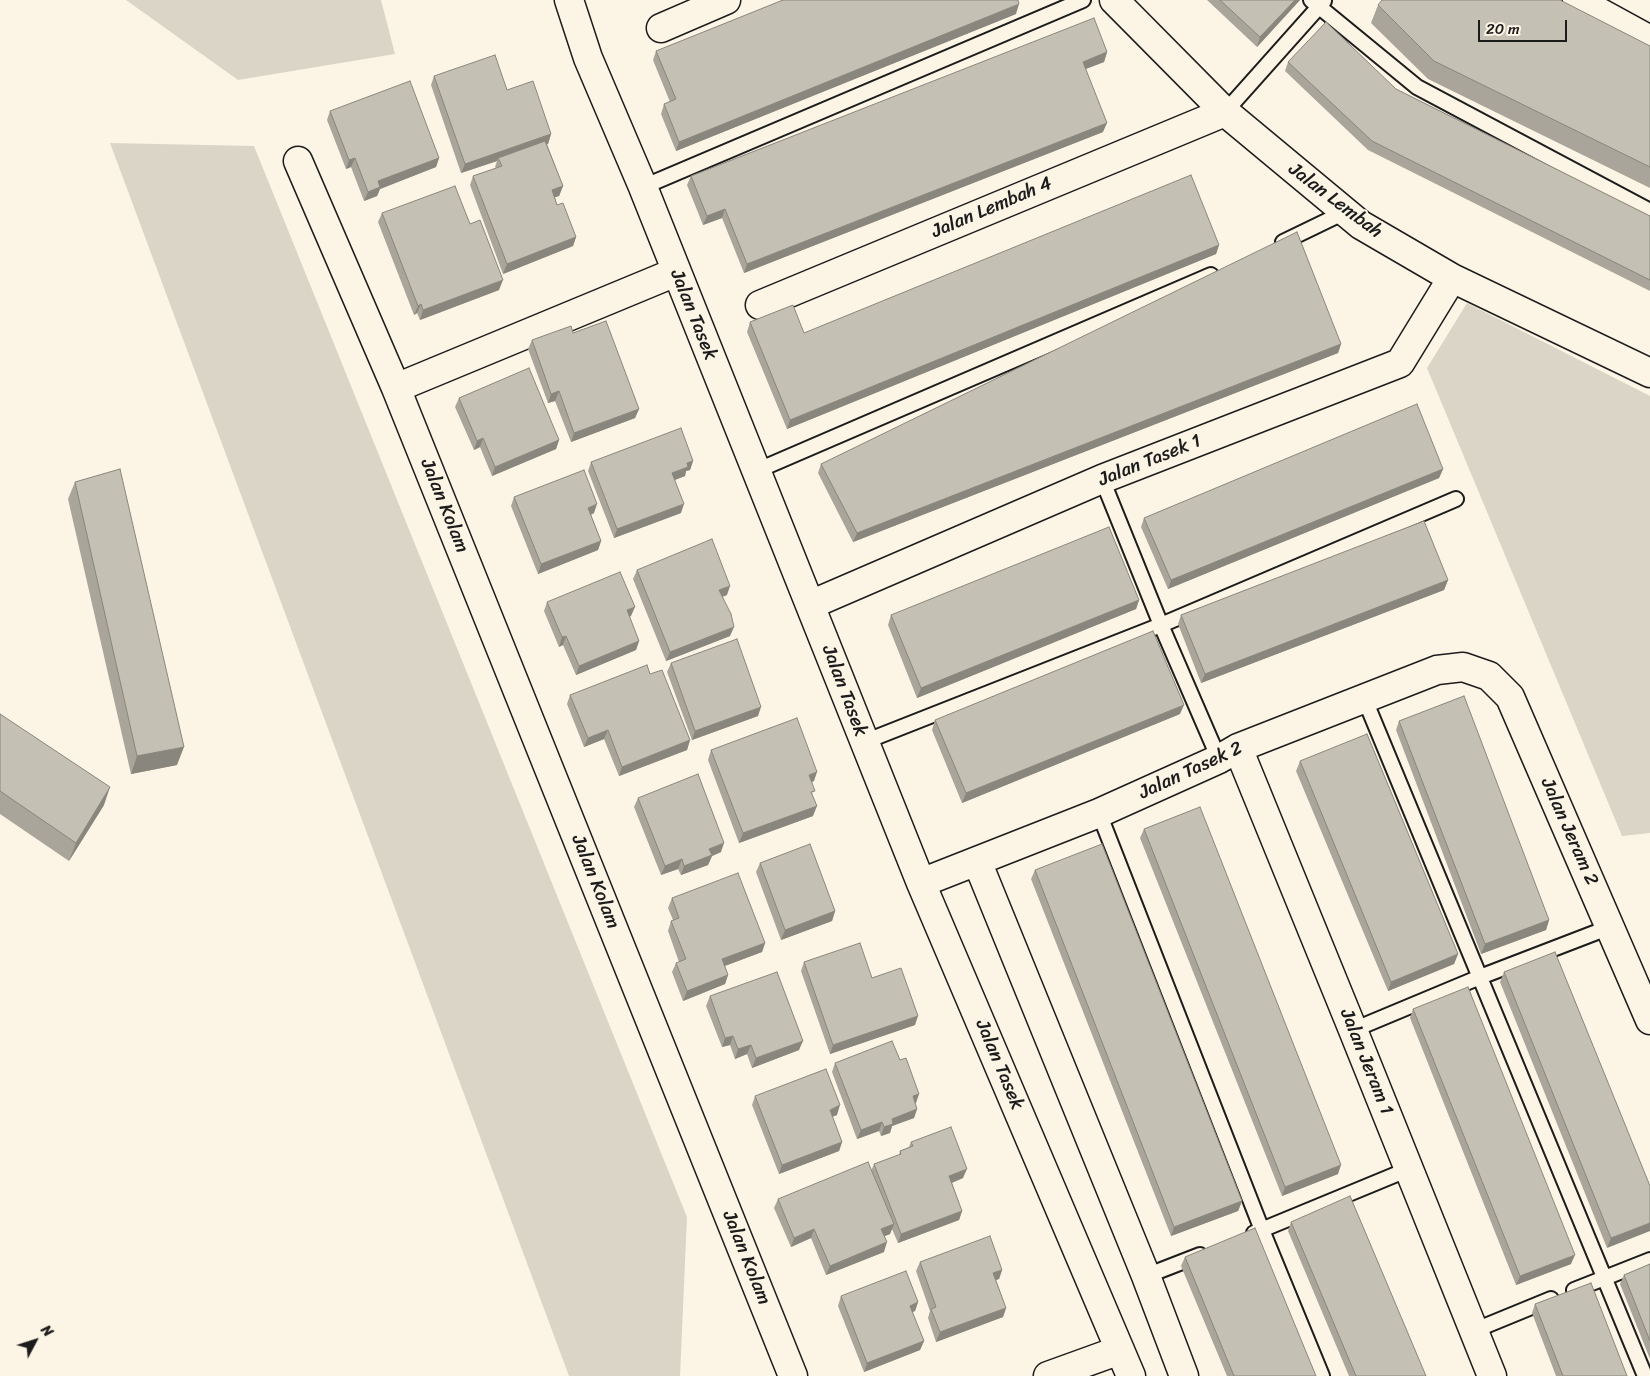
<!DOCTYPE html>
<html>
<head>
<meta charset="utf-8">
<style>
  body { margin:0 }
  #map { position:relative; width:1650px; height:1376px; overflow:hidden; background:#fcf5e5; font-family:Sriracha,sans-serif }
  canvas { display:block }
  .north { position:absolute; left:10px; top:1316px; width:50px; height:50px; -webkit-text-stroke:4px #fcf5e5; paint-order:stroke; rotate:50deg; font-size:14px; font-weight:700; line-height:20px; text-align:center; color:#1c1c1c }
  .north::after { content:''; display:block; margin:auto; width:18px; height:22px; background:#1c1c1c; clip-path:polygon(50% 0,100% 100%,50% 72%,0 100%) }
  .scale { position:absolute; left:1478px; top:20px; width:89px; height:22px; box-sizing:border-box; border:2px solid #1c1c1c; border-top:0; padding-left:6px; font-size:15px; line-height:18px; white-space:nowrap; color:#1c1c1c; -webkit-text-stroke:4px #fcf5e5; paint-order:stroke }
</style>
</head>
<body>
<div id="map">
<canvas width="1650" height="1376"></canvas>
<div class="north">N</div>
<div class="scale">20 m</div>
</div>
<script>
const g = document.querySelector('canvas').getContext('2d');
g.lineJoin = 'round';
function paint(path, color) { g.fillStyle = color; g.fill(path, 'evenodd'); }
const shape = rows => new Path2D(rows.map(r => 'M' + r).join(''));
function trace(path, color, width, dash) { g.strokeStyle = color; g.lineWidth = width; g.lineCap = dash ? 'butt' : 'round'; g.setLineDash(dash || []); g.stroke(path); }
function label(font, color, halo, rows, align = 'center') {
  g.font = font + ' Sriracha,sans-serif'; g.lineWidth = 4; g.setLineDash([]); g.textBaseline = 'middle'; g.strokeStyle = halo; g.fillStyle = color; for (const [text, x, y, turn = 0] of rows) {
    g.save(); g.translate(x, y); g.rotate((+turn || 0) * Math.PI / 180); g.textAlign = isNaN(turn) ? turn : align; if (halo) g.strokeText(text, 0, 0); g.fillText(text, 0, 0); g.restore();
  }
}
const green = shape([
  [126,0,381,0,395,54,238,80],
  [110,143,254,146,687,1217,680,1376,569,1376],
  [1467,303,1650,396,1650,833,1622,836,1427,368]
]);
const service = shape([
  [1311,0,1417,87,1650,211],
  [1225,112,1324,1],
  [643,187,1083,0],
  [1283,242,1345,212],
  [756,471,1211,275],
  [1102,479,1161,625,1219,759],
  [1365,700,1645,1376],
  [864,742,1161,625,1456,499],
  [1099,813,1262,1230,1322,1376],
  [1353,1030,1480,977,1610,927],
  [1254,1233,1409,1169],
  [1146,1276,1200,1255],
  [1574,1290,1650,1260],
  [1473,1331,1551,1299]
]);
const minor = shape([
  [569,0,588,58,643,187,921,883,1131,1376],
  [1114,0,1225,112,1361,225,1452,278,1650,373],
  [1577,0,1650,40],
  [661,28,726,0],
  [298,161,396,388,793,1376],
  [760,305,1225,112],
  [396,388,676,272],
  [810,605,1102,479,1400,363,1452,278],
  [1238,748,1353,1030,1492,1376],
  [977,861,1146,1276,1184,1376],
  [921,883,1099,813,1219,759,1238,748,1437,670,1463,667,1489,676,1510,697,1650,1020],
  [1048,1376,1120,1350]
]);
const wall = shape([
  [1207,0,1300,0,1257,47],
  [1378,5,1650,46,1650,188,1428,79,1371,23],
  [1016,14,676,151,661,114,664,104,670,102,653,60,656,51],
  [1107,52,1104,62,1086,69,1103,132,744,273,722,218,703,225,687,185,691,176],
  [1288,62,1396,89,1650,216,1650,291,1368,150,1285,71],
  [434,76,507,90,551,134,548,144,547,144,563,186,559,196,555,197,557,205,576,237,573,246,503,274,470,185,473,176,496,168,495,167,497,161,461,173,431,85],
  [330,111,439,158,436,167,380,189,377,196,364,201,351,167,346,169,327,120],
  [382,213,470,224,499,290,420,320,417,313,414,315,378,222],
  [1219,245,1216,254,787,429,747,332,750,322,804,333],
  [573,333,639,409,635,418,571,442,555,401,548,403,528,349,532,340],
  [1341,344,1338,353,853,542,818,473,821,464],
  [459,398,559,440,556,449,492,476,480,447,474,450,455,407],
  [693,461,690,470,686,471,685,476,675,480,681,513,614,538,588,471,591,462],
  [1443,469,1439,478,1168,589,1141,527,1144,518],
  [75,482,177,765,131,774,68,499],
  [514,497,594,513,591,515,601,541,598,550,538,574,511,506],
  [637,570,727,595,722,597,730,636,666,661,633,579],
  [1448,580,1444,590,1201,683,1178,624,1181,615],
  [1139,600,1136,609,917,698,888,625,891,615],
  [547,602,631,616,629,617,639,641,636,650,576,675,563,645,559,647,544,611],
  [671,663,758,716,692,740,667,672],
  [650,674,690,740,687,750,619,776,604,739,584,747,567,704,570,695],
  [0,714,104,805,69,861,0,814],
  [1180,714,962,803,932,730,935,720],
  [1399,721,1549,920,1546,930,1481,954,1396,730],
  [711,750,814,781,812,782,813,816,739,843,708,760],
  [1300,761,1458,954,1454,964,1388,991,1296,771],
  [638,798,721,852,712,856,708,865,681,875,678,869,661,875,634,807],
  [1144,829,1338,1174,1282,1196,1140,838],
  [760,863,835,911,832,921,781,940,756,872],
  [1035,870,1242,1201,1238,1211,1171,1236,1031,879],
  [672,898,765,943,762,952,725,966,728,975,725,984,683,1001,672,972,676,963,679,962,668,931,671,921,673,920,668,908],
  [804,962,872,978,915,1025,830,1054,801,971],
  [1504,972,1650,1186,1607,1248,1500,982],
  [710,996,799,1050,752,1068,747,1054,735,1059,730,1045,722,1047,706,1006],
  [1413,1009,1571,1264,1516,1285,1410,1018],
  [900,1060,919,1094,915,1103,917,1109,914,1118,892,1126,890,1133,881,1136,879,1131,857,1139,832,1072,835,1063],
  [755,1096,837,1115,832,1117,842,1142,839,1151,779,1174,752,1105],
  [911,1142,963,1178,952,1183,962,1211,959,1220,898,1243,892,1229,890,1234,884,1236,884,1252,826,1275,811,1238,791,1247,774,1208,778,1199,871,1171,874,1164,899,1155,900,1151,909,1147],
  [1291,1222,1426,1376,1349,1376,1288,1231],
  [1185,1257,1316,1376,1227,1376,1181,1266],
  [920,1262,1002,1270,999,1279,996,1280,1006,1308,1003,1317,936,1342,928,1318,930,1311,916,1271],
  [1650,1264,1650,1359,1620,1284,1624,1275],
  [841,1296,918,1302,915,1311,912,1312,924,1341,920,1350,864,1372,838,1306],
  [1535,1304,1627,1376,1556,1376,1532,1313]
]);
const shadedWall = shape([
  [1295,0,1300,0,1257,47,1260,37],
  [1019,4,1016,14,676,151,679,142],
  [1107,52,1104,62,1080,71,1083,62],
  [1107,123,1103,132,744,273,747,264],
  [551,134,548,144,500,160,498,158,497,161,461,173,465,164],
  [355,158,351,167,346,169,349,160],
  [439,158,436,167,380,189,377,196,364,201,368,192,378,181],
  [563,186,559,196,549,199,552,190],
  [725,209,722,218,703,225,707,216],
  [576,237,573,246,503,274,507,264],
  [1219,245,1216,254,787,429,790,420],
  [503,280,499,290,420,320,423,310],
  [421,304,417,313,414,315,418,306],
  [1341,344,1338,353,853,542,857,533],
  [559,391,555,401,548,403,551,394],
  [639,409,635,418,571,442,574,433],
  [483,438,480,447,474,450,477,441],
  [559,440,556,449,492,476,495,467],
  [693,461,690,470,686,471,685,476,669,482,672,473,687,463],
  [1443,469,1439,478,1168,589,1171,580],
  [597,504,594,513,584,517,588,508],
  [684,504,681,513,614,538,617,529],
  [601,541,598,550,538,574,541,564],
  [1448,580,1444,590,1201,683,1205,674],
  [730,586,727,595,716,599,719,590],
  [1139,600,1136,609,917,698,921,688],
  [635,607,631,616,623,620,627,610],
  [734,627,730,636,666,661,670,652],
  [566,636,563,645,559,647,562,637],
  [639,641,636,650,576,675,579,666],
  [1184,705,1180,714,962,803,966,793],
  [761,707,758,716,692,740,695,731],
  [608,730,604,739,584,747,588,738],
  [690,740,687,750,619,776,622,767],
  [184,747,177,765,131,774,137,756],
  [817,772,814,781,806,784,809,775],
  [110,787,104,805,69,861,76,843],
  [817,806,813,816,739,843,743,833],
  [724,843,721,852,712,856,708,865,681,875,684,866,709,849],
  [682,859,678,869,661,875,665,866],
  [835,911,832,921,781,940,785,930],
  [1549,920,1546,930,1481,954,1485,944],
  [765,943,762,952,719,968,722,959],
  [1458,954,1454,964,1388,991,1391,982],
  [728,975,725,984,683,1001,687,991],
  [918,1016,915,1025,830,1054,833,1045],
  [733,1036,730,1045,722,1047,725,1038],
  [803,1041,799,1050,752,1068,756,1058],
  [751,1045,747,1054,735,1059,738,1049],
  [919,1094,916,1103,909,1106,913,1096],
  [840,1105,837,1115,826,1119,830,1110],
  [917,1109,914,1118,892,1126,890,1133,881,1136,884,1127,892,1119],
  [882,1122,879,1131,857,1139,861,1130],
  [842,1142,839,1151,779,1174,782,1165],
  [1341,1165,1338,1174,1282,1196,1285,1187],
  [967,1169,963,1178,946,1185,949,1176],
  [1242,1201,1238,1211,1171,1236,1174,1227],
  [962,1211,959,1220,898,1243,901,1234],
  [1650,1223,1650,1231,1607,1248,1611,1238],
  [894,1224,890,1234,878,1239,881,1229],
  [814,1229,811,1238,791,1247,794,1238],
  [887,1242,884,1252,826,1275,830,1266],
  [1575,1255,1571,1264,1516,1285,1520,1276],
  [1002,1270,999,1279,990,1282,993,1273],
  [918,1302,915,1311,906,1315,910,1306],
  [1006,1308,1003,1317,936,1342,940,1332],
  [924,1341,920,1350,864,1372,867,1363]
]);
const building = shape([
  [783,0,1018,0,1019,4,679,142,664,104,676,99,656,51,783,0],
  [1220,0,1295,0,1260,37,1220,0],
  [1382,0,1560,0,1650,46,1650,167,1434,61,1378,5,1382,0],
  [1094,18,1107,52,1083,62,1107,123,747,264,725,209,707,216,691,176,1094,18],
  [1326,22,1396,89,1650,216,1650,280,1372,141,1288,62,1326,22],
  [495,55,507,90,533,81,551,134,465,164,434,76,495,55],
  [410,81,439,158,378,181,380,187,368,192,355,158,349,160,330,111,410,81],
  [545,141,563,186,552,190,557,205,563,203,576,237,507,264,473,176,502,166,498,158,545,141],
  [1191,175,1219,245,790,420,750,322,793,305,804,333,1191,175],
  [455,186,470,224,480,220,503,280,423,310,421,304,418,306,382,213,455,186],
  [1297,232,1341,344,857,533,821,464,1297,232],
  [606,321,639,409,574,433,559,391,551,394,532,340,571,326,573,333,606,321],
  [529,368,559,440,495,467,483,438,477,441,459,398,529,368],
  [1417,404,1443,469,1171,580,1144,518,1417,404],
  [681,428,693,461,687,463,688,467,672,473,684,504,617,529,591,462,681,428],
  [120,469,184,747,137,756,75,482,120,469],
  [584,470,597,504,588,508,601,541,541,564,514,497,584,470],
  [1424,521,1448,580,1205,674,1181,615,1424,521],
  [1109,527,1139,600,921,688,891,615,1109,527],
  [712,539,730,586,719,590,731,614,734,627,670,652,637,570,712,539],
  [620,572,635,607,627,610,639,641,579,666,566,636,562,637,547,602,620,572],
  [1153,631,1184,705,966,793,935,720,1153,631],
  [737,639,761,707,695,731,671,663,737,639],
  [647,665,650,674,662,670,690,740,622,767,608,730,588,738,570,695,647,665],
  [1464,696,1549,920,1485,944,1399,721,1464,696],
  [0,714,110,787,76,843,0,791,0,714],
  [797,718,817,772,809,775,815,791,811,792,817,806,743,833,711,750,797,718],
  [1367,734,1458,954,1391,982,1300,761,1367,734],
  [698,774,724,843,709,849,712,855,684,866,682,859,665,866,638,798,698,774],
  [1200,807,1341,1165,1285,1187,1144,829,1200,807],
  [810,844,835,911,785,930,760,863,810,844],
  [1102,844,1242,1201,1174,1227,1035,870,1102,844],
  [738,873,765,943,722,959,728,975,687,991,676,963,686,959,671,921,679,918,672,898,738,873],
  [860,943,872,978,901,968,918,1016,833,1045,804,962,860,943],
  [1555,952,1650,1186,1650,1223,1611,1238,1504,972,1555,952],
  [777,972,803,1041,756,1058,751,1045,738,1049,733,1036,725,1038,710,996,777,972],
  [1468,987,1575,1255,1520,1276,1413,1009,1468,987],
  [892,1041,900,1060,906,1058,919,1094,913,1096,917,1109,892,1119,893,1124,884,1127,882,1122,861,1130,835,1063,892,1041],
  [826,1069,840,1105,830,1110,842,1142,782,1165,755,1096,826,1069],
  [951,1127,967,1169,949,1176,962,1211,901,1234,874,1164,901,1154,900,1151,913,1146,911,1142,951,1127],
  [868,1162,894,1224,881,1229,887,1242,830,1266,814,1229,794,1238,778,1199,868,1162],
  [1350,1196,1426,1376,1356,1376,1291,1222,1350,1196],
  [1255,1228,1316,1376,1234,1376,1185,1257,1255,1228],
  [990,1236,1002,1270,993,1273,1006,1308,940,1332,931,1309,936,1307,920,1262,990,1236],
  [1650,1264,1650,1341,1624,1275,1650,1264],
  [906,1271,918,1302,910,1306,924,1341,867,1363,841,1296,906,1271],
  [1591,1283,1627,1376,1563,1376,1535,1304,1591,1283]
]);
const streetNames = [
  ["Jalan Lembah",1335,201,37],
  ["Jalan Lembah 4",992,208,-23],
  ["Jalan Tasek",693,315,68],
  ["Jalan Tasek 1",1150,461,-22],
  ["Jalan Kolam",444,506,68],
  ["Jalan Tasek",844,691,69],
  ["Jalan Tasek 2",1191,771,-25],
  ["Jalan Jeram 2",1569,832,66],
  ["Jalan Kolam",595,882,68],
  ["Jalan Jeram 1",1366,1062,68],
  ["Jalan Tasek",999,1065,67],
  ["Jalan Kolam",746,1258,68]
];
paint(green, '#dbd5c8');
trace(service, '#1c1c1c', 18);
trace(minor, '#1c1c1c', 31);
trace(service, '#fcf5e5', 14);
trace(minor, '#fcf5e5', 28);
paint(wall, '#a9a59a');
paint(shadedWall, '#89867d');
paint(building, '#c4c0b3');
trace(building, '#89867d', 1);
label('19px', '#1c1c1c', '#fcf5e5', streetNames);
</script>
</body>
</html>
